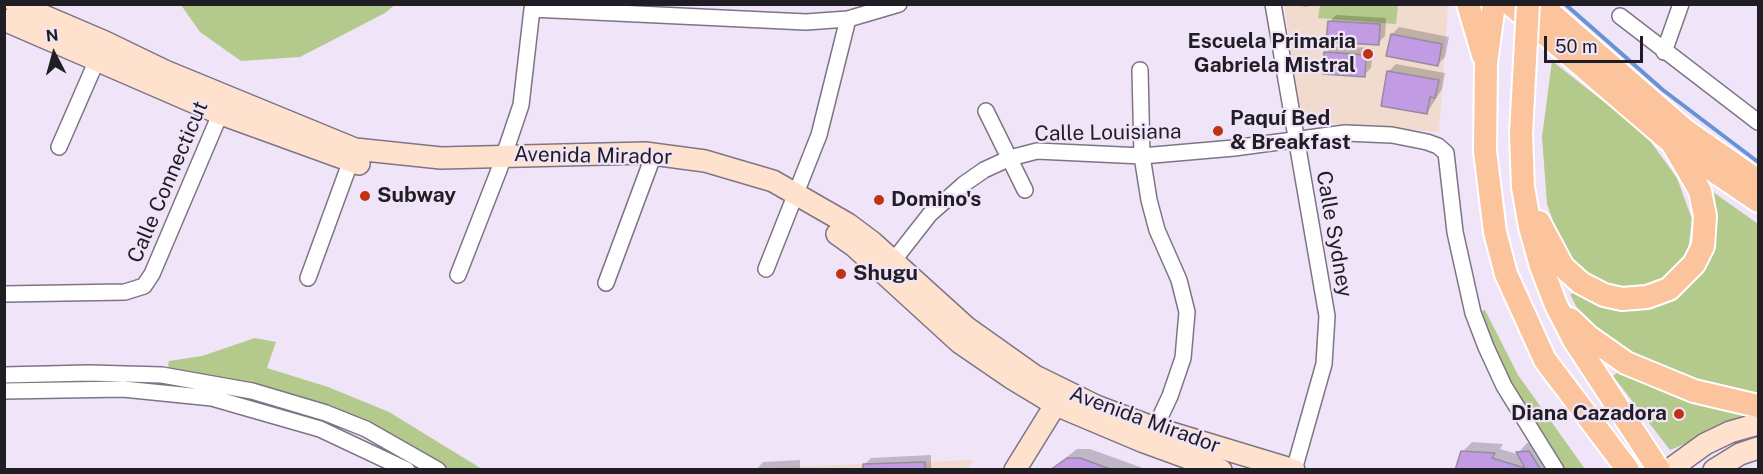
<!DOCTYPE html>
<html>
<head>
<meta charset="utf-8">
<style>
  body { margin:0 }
  #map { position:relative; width:1763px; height:474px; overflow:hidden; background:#f0e5f8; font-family:"Public Sans",sans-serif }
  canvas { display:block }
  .frame { position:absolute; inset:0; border:6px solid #211d24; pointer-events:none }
  .north { position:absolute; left:24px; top:24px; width:60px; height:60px; -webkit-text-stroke:4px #f0e5f8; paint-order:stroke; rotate:354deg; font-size:16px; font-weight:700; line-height:24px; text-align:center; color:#211d24 }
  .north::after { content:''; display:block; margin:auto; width:21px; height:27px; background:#211d24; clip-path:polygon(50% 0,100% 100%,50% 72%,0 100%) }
  .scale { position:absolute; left:1544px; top:36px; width:99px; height:27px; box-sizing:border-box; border:3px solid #211d24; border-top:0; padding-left:8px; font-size:18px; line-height:21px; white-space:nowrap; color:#211d24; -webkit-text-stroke:4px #f0e5f8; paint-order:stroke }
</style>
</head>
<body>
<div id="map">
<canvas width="1763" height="474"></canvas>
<div class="frame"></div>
<div class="north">N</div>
<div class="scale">50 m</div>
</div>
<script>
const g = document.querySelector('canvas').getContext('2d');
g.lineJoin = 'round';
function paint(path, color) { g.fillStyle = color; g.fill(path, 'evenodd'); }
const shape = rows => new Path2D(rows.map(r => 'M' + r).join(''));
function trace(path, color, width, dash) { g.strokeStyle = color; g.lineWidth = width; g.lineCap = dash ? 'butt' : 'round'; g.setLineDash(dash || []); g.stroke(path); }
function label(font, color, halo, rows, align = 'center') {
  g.font = font + ' "Public Sans",sans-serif'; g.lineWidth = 4.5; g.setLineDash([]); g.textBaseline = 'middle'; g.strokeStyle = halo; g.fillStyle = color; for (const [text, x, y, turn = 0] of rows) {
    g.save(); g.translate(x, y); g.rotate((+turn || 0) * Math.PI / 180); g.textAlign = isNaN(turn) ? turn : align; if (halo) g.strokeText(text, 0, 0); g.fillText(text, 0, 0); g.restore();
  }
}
const education = shape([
  [1284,5,1448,5,1439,132,1302,121],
  [974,460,968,470,755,468]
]);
const green = shape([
  [181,5,395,5,385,13,300,57,241,61,200,32],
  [1320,5,1398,5,1396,24,1318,18],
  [1552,61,1645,134,1677,178,1692,219,1687,258,1650,290,1611,292,1577,270,1560,241,1547,204,1542,137],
  [1706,187,1758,224,1758,398,1664,374,1631,359,1579,312,1570,294,1576,293,1605,308,1641,310,1668,297,1694,277],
  [1485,310,1518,375,1585,469,1564,469,1520,409,1475,313],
  [255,338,276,342,267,368,328,387,389,412,482,469,443,469,374,430,173,378,168,365,169,361,202,356],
  [1619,371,1757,415,1670,450,1613,376]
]);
const shadow = shape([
  [1289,4,1310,4,1307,7],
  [1336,15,1386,18,1385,36,1378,43,1329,22],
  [1399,27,1449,37,1445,57,1438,64,1392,34],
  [1333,46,1373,48,1371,68,1364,75,1326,53],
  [1396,64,1445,73,1442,89,1427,113,1382,105,1389,71],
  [1472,442,1503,444,1500,449,1517,454,1527,443,1539,442,1556,470,1456,470,1462,452],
  [1077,449,1090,449,1148,470,1050,470],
  [931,455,931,470,864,470,864,465,871,458],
  [800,460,800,470,756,470,763,462]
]);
const stream = shape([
  [1565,4,1663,90,1758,162]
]);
const building = shape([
  [1328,21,1380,24,1379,45,1326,42,1328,21],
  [1391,34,1442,44,1438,66,1386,56,1391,34],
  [1324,52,1366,55,1365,77,1323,74,1324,52],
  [1387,71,1439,80,1435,98,1430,97,1427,114,1381,106,1387,71],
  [1461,451,1495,453,1492,458,1525,468,1516,452,1529,451,1541,470,1455,470,1461,451],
  [1067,458,1080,458,1113,470,1050,470,1067,458],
  [925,462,925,470,863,470,863,464,925,462]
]);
const street = shape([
  [1273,4,1327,316,1324,364,1294,470],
  [1620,16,1758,122],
  [1664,52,1681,4],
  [1140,70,1142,156,1149,200,1157,230,1179,280,1187,312,1183,358,1170,396,1155,428],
  [986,111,1025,190],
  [59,147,100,53],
  [766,269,819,135,848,19],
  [887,269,930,214,964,184,984,170,1010,158,1037,151,1142,156,1234,148,1345,133,1392,135,1427,142,1438,146,1446,153,1455,232,1473,313,1486,347,1504,386,1556,470],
  [458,275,499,170,521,105,532,9,806,22,848,19,899,4],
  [308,278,354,152],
  [606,283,654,154],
  [4,294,125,292,144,286,152,274,224,105],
  [4,375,89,373,162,375,252,391,326,413,366,429,438,470],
  [4,391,123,389,212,398,320,429,407,470]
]);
const secondary = shape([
  [16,4,105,42,165,71,355,149,441,158,645,153,705,161,773,181,848,224,872,242,966,327,1035,376,1096,406,1155,428,1294,470],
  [4,20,221,114,359,164],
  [837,234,854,246,959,342,1013,379,1056,405,1144,442,1221,470],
  [1015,470,1062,394],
  [1669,470,1705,444,1730,432,1758,424],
  [1714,470,1740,454,1758,448]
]);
const primary = shape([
  [1468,4,1483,55],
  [1494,4,1486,63,1485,151,1495,232,1506,274,1545,360,1628,470],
  [1510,4,1672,143,1758,201],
  [1540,4,1686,131,1758,181],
  [1526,41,1521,134,1523,187,1530,227,1541,266,1556,305,1574,340,1659,470],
  [1539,222,1563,267,1581,283,1604,295,1622,299,1647,297,1669,289,1694,264,1703,246,1705,216,1700,191,1672,143],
  [1570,319,1589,337,1626,363,1694,391,1758,406]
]);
const primaryBridge = shape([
  [1526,41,1528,4]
]);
const markers = [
  [1368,54,6,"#be3314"],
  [1218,131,6,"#be3314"],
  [365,196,6,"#be3314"],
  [879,200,6,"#be3314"],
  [841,274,6,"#be3314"],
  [1679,414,6,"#be3314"]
];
const poiNames = [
  ["Escuela Primaria",1356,42,"right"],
  ["Gabriela Mistral",1356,66,"right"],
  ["Paquí Bed",1230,119],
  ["& Breakfast",1230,143],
  ["Subway",377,196],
  ["Domino's",891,200],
  ["Shugu",853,274],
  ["Diana Cazadora",1667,414,"right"]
];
const streetNames = [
  ["Calle Louisiana",1108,133,-1],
  ["Avenida Mirador",593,156,1],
  ["Calle Connecticut",168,182,-67],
  ["Calle Sydney",1334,234,80],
  ["Avenida Mirador",1145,420,20]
];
paint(education, '#f1dbce');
paint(green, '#b4ca8d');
paint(shadow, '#0003');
trace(stream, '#6793d6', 4);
paint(building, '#c29be5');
trace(building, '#958c9e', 1.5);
trace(street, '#7e7486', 18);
trace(secondary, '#7e7486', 24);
trace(primary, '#fff', 26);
trace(street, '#fff', 15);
trace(secondary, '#fee2ce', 21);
trace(primary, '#fcc49d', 22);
trace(primaryBridge, '#fff', 26, []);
trace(primaryBridge, '#fcc49d', 22);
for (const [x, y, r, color] of markers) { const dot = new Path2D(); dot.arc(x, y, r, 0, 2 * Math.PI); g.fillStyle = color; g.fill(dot); trace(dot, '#f0e5f8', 2); }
label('bold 21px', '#211d24', '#f0e5f8', poiNames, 'left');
label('21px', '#211d24', '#f0e5f8', streetNames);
</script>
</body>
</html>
